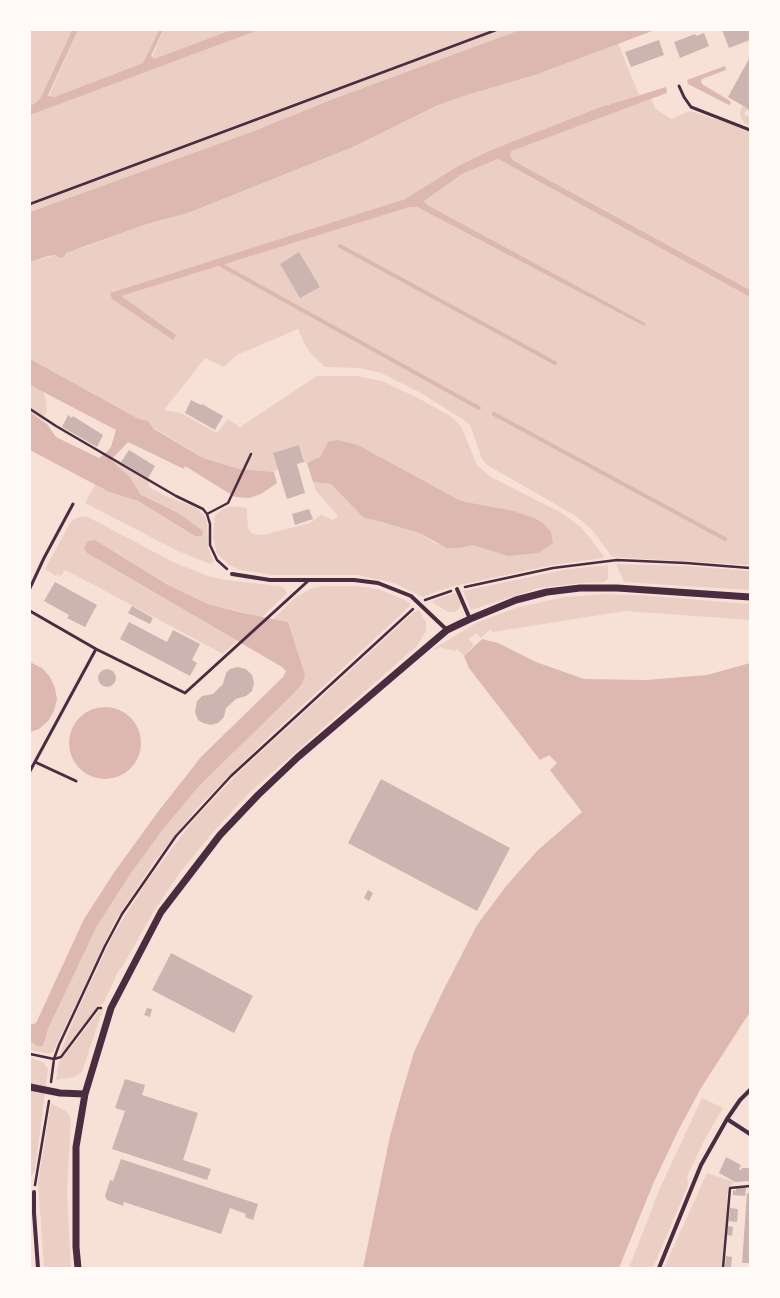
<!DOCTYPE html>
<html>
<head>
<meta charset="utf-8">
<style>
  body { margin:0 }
  #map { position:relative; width:780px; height:1298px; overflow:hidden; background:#f7e1d7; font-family:Jost,sans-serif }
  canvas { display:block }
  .frame { position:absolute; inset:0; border:31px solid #fffaf5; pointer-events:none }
</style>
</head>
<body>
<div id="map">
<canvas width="780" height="1298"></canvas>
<div class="frame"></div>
</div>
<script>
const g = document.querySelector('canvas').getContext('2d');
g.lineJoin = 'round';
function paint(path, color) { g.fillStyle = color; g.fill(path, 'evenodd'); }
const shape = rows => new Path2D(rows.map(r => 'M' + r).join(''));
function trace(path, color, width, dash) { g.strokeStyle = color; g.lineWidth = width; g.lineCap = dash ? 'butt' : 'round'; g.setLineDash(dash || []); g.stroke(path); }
const green = shape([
  [30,30,72,30,42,95,38,101,30,106],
  [78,30,159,30,143,63,54,97,49,96],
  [163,30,231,30,154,59,152,58],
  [259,30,520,30,333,99,254,131,30,212,30,115],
  [618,43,639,95,598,108,491,150,458,166,405,199,110,293,176,335,120,296,410,207,417,207,642,325,646,326,429,206,424,200,462,174,498,159,750,297,750,565,612,557,593,531,576,516,487,465,482,459,470,425,464,420,421,393,381,373,359,368,325,367,312,355,304,343,298,329,237,355,224,367,205,358,164,410,181,413,217,433,228,419,240,427,317,376,357,376,382,381,420,399,450,416,461,426,477,465,491,477,560,512,581,527,604,556,603,558,553,565,450,587,423,597,394,583,357,575,272,575,240,570,229,565,217,553,213,537,215,515,223,509,231,506,247,508,248,529,253,534,263,535,310,523,321,515,333,520,338,516,316,491,313,482,331,484,347,498,358,512,382,523,398,526,417,532,435,543,459,548,472,545,508,556,543,523,514,511,461,501,358,445,328,442,320,457,307,463,304,462,299,445,274,453,278,469,274,472,239,469,203,458,154,428,148,421,139,419,30,359,30,262,85,247,147,224,188,213,353,147,438,105,467,95,535,75],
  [651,99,656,109,671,119,690,111,733,125,750,132,750,290,514,161,510,156,512,151],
  [750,99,750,111,747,110,744,114,750,117,750,126,744,123,740,115,741,109],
  [30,385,43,391,46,400,47,412,41,419,30,412],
  [114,458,148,480,149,487,165,496,195,507,205,516,207,523,208,548,214,562,210,564,178,551,85,503,95,485,109,492,138,501,190,533,178,513,137,492,130,477,111,460],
  [86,516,175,563,211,577,226,580,280,586,284,588,287,593,262,617,208,604,168,585,95,540,87,553,237,641,223,654,77,576,65,570,60,577,58,574,56,576,45,569,70,523,76,518],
  [616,564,687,566,750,571,750,590,624,582],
  [608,565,608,579,604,582,580,583,539,588,471,610,463,591,563,570],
  [322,586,357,586,378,589,405,600,410,603,410,606,260,745,197,808,155,861,115,921,53,1052,49,1054,30,1050,30,1041,37,1046,43,1046,48,1029,97,926,131,873,161,832,199,786,302,684,288,622,273,619,295,598,310,589],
  [455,593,461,603,459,609,455,612,448,612,432,602,436,599],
  [604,594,637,595,750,604,750,620,625,611,493,632,490,629,481,638,476,633,469,639,474,645,464,656,457,649,455,651,440,647,436,650,435,648,476,623,518,607,565,597],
  [419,610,426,622,426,631,417,646,251,791,214,831,179,874,154,911,121,969,120,968,103,1004,99,1005,59,1056,75,1016,113,935,146,883,191,823,237,774,414,612],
  [103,1009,82,1072,74,1077,56,1080,59,1061,61,1060,100,1010],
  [30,1058,43,1062,48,1069,35,1171,30,1177],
  [702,1098,723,1108,706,1137,687,1176,688,1185,653,1268,629,1268,660,1188],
  [51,1103,67,1112,71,1119,67,1192,71,1268,44,1268,38,1183],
  [707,1173,734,1182,728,1188,722,1268,664,1268]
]);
const water = shape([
  [72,30,78,30,48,95,49,96,54,97,143,63,159,30,163,30,151,56,154,59,231,30,259,30,30,115,30,106,38,101,42,95],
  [520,30,655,30,535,75,467,95,438,105,353,147,188,213,147,224,66,253,64,257,59,258,56,255,48,256,30,262,30,212,254,131,333,99],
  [725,66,726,70,702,79,701,81,702,84,730,101,731,103,729,105,688,84,687,80],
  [666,87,667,93,512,151,510,156,514,161,750,290,750,297,498,159,462,174,424,201,429,206,645,323,646,326,642,325,417,207,410,207,121,296,176,335,173,340,112,299,110,293,405,199,458,166,491,150,598,108],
  [30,359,139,419,148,421,154,429,203,458,239,469,274,472,277,483,261,494,249,498,235,497,185,466,184,469,128,442,111,460,130,477,140,494,178,513,203,531,202,536,195,536,138,501,109,492,30,450,30,412,47,424,56,437,99,458,106,453,111,447,116,430,30,385],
  [338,440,358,445,461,501,514,511,534,518,543,523,551,532,553,543,538,553,508,556,472,545,459,548,447,548,417,532,363,517,331,484,313,482,307,463,320,457,328,442],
  [95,540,168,585,208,604,243,613,288,622,305,675,302,684,293,694,199,786,161,832,131,873,97,926,48,1029,43,1046,37,1046,30,1041,30,1025,36,1023,84,919,113,874,157,813,201,757,283,677,286,671,282,667,87,553,84,548,88,541],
  [482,639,498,643,536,662,584,679,646,680,707,675,750,663,750,1012,701,1088,677,1133,653,1184,619,1268,363,1268,390,1136,401,1096,414,1052,443,991,477,925,507,885,538,850,582,812,550,770,557,763,549,755,540,760,469,668,464,656],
  [30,662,42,668,50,677,55,688,57,699,54,711,48,721,39,729,30,732],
  '69 743a36 36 0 1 1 72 0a36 36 0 1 1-72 0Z'
]);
const stream = shape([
  [340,246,555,363],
  [221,265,479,408],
  [494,414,725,539]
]);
const building = shape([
  [722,30,750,30,750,40,729,48],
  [704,33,709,46,680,58,674,42,695,34,696,36],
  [659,40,664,55,631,67,625,52],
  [750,57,750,110,728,97],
  [299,252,320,287,300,298,280,264],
  [191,400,201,405,202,404,223,416,215,430,185,413],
  [68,415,72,418,73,416,103,435,97,447,62,427],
  [299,445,304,462,297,464,305,493,287,499,273,453],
  [129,450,155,466,148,478,121,462],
  [309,509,313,519,295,525,292,514],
  [55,582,97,605,85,627,67,618,69,615,44,601],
  [132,606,153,618,150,624,128,613],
  [129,622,167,642,173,630,200,644,192,660,197,663,190,676,120,639],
  [238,667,246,669,252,675,254,683,252,691,246,696,236,699,226,708,224,717,218,723,211,725,203,723,198,720,195,712,197,701,202,696,213,694,223,684,226,673,230,669],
  '98 678a9 9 0 1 1 18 0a9 9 0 1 1-18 0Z',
  [381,779,510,848,477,911,348,843],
  [368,890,373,893,369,901,364,898],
  [171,953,253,996,234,1033,152,990],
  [147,1008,152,1009,150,1017,144,1015],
  [125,1079,145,1085,142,1095,198,1113,183,1160,211,1169,207,1180,112,1149,125,1111,115,1108],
  [726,1157,741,1165,739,1169,741,1170,742,1168,750,1168,750,1181,735,1182,719,1173],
  [121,1159,258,1204,253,1220,245,1217,246,1214,230,1208,221,1234,124,1202,123,1206,107,1200,105,1196,110,1180,113,1181],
  [736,1188,746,1188,745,1196,733,1195,733,1190,736,1191],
  [747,1193,750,1193,750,1263,742,1263],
  [730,1208,738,1209,737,1222,729,1221],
  [728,1226,733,1227,732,1236,727,1235],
  [726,1256,732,1257,731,1268,725,1268]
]);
const path = shape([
  [30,204,496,30],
  [30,409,56,426,176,496,203,509,207,514,210,524,210,545,217,560,227,569],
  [207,514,228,503,251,454],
  [465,587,553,568,617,560,686,563,750,568],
  [425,600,451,591],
  [30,1054,54,1059,61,1057,98,1008,101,1008],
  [51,1082,54,1059,59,1045,105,946,122,914,176,836,231,776,413,609],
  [35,1185,49,1101],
  [723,1268,730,1188,750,1186]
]);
const service = shape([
  [679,86,684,97,691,107,750,130],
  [30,588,44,558,73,504],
  [30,611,96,649,185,693,308,581],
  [35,762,76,781],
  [30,771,96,649]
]);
const minor = shape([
  [232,574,270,580,354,580,378,583,411,596,447,630],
  [457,589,470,619],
  [727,1119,750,1134],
  [34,1192,34,1213,38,1268],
  [659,1268,701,1165,727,1119,740,1100,750,1090]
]);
const tertiary = shape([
  [30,1087,60,1093,85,1094],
  [78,1268,76,1247,76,1147,85,1094,111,1008,161,912,220,835,258,795,298,757,447,630,470,619,516,600,547,592,580,588,617,588,750,597]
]);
paint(green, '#ebcfc5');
paint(water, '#dcb8b0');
trace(stream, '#dcb8b0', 4);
paint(building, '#ccb4b1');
trace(path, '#4a2c40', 2.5);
trace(service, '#4a2c40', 3);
trace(minor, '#4a2c40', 4);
trace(tertiary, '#4a2c40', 7);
</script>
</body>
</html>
